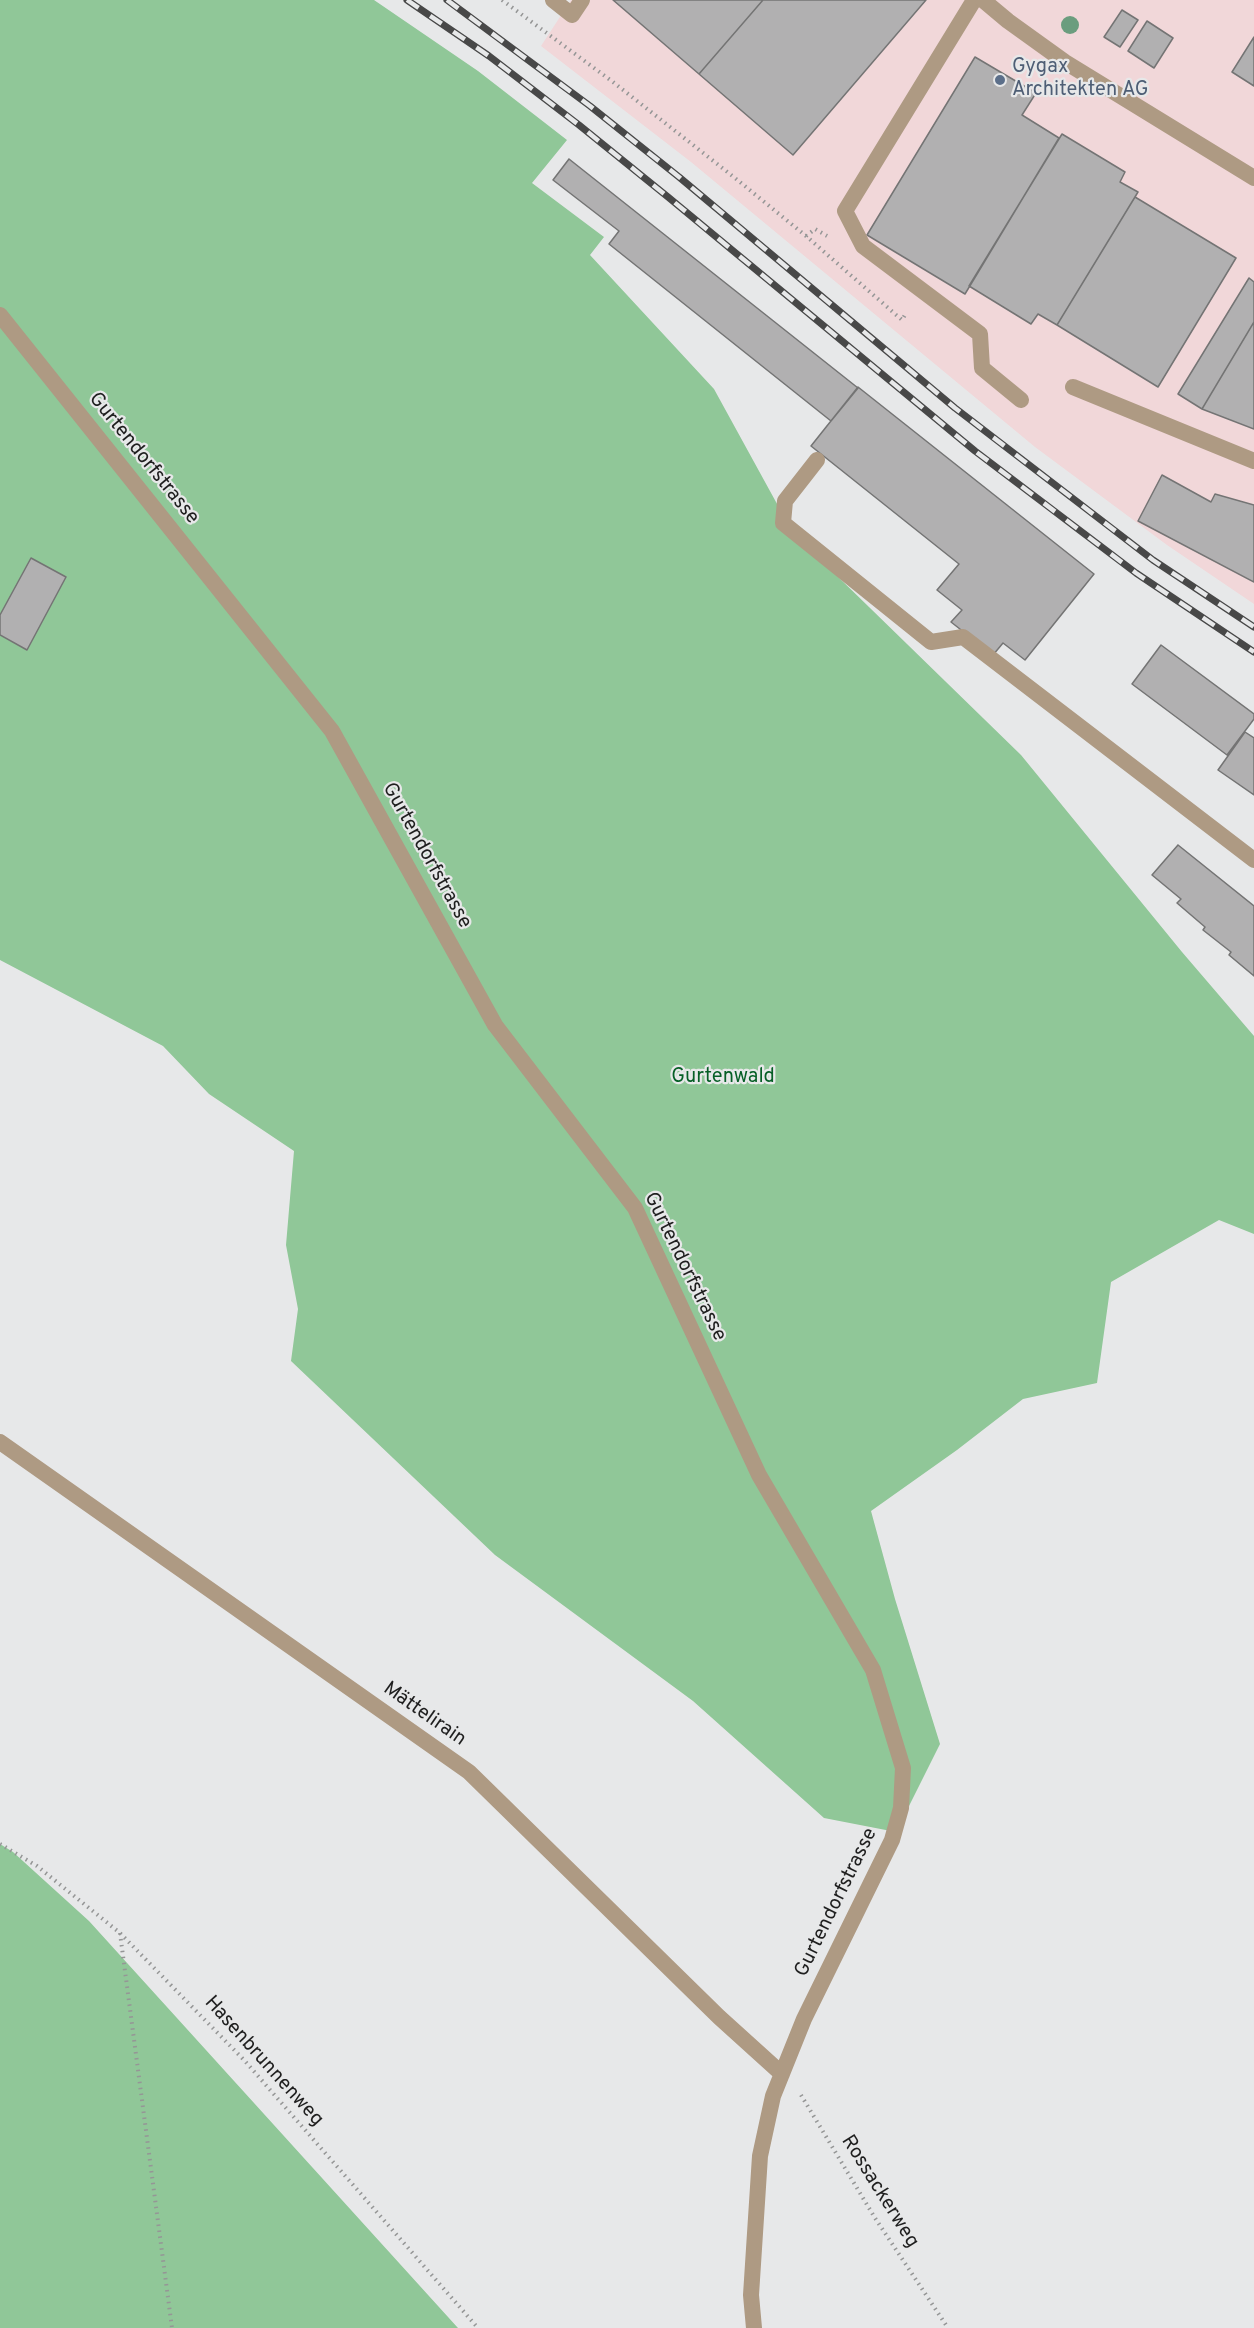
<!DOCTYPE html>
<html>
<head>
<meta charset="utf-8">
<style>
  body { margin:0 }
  canvas { display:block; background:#e7e8e9 }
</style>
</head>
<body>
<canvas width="1254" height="2328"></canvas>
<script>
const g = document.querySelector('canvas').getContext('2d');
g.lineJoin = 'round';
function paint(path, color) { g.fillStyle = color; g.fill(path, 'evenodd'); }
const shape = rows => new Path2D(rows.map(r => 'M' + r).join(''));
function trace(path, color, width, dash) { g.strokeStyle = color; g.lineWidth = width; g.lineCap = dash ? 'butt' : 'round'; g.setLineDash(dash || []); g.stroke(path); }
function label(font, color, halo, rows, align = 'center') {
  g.font = font + ' Overpass,sans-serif'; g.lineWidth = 4.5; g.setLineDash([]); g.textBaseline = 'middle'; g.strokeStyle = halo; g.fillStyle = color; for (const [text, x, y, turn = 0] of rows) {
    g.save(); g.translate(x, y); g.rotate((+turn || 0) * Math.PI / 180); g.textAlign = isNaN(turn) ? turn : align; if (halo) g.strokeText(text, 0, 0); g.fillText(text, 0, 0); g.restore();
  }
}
const commercial = shape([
  [571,0,1254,0,1254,604,1167,545,1035,447,691,162,541,46]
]);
const forest = shape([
  [0,0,374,0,478,71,567,140,532,183,604,237,590,255,714,389,793,533,1021,755,1182,952,1254,1036,1254,1234,1219,1220,1111,1282,1097,1383,1023,1399,957,1450,871,1511,895,1599,940,1744,896,1832,824,1818,693,1701,495,1555,291,1361,298,1309,286,1245,294,1151,209,1094,163,1046,0,960],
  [0,1844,13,1852,89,1921,458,2328,0,2328]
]);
const building = shape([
  [613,0,763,0,699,74,613,0],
  [763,0,926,0,793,155,699,74,763,0],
  [1122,10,1138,20,1120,47,1104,37,1122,10],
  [1147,21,1173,38,1154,68,1128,51,1147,21],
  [1254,37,1254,86,1232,72,1254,37],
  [975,57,1036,93,1022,115,1059,138,965,294,867,235,975,57],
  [1062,134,1125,172,1120,182,1138,192,1057,325,1038,314,1031,324,969,286,1062,134],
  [569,159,858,388,831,421,609,244,619,231,553,180,569,159],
  [1135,197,1236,258,1158,387,1057,325,1135,197],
  [1249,278,1254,282,1254,322,1202,409,1178,394,1249,278],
  [1254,322,1254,429,1202,409,1254,322],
  [858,387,1094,574,1025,660,1003,643,993,655,951,622,962,610,937,590,959,564,811,446,858,387],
  [1162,475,1211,502,1215,494,1254,505,1254,582,1138,521,1162,475],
  [31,558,66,577,27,650,0,635,0,615,31,558],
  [1161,645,1254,714,1254,719,1227,755,1132,684,1161,645],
  [1245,732,1254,738,1254,795,1218,770,1245,732],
  [1178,845,1254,906,1254,976,1229,955,1231,952,1203,930,1205,927,1177,903,1181,899,1152,875,1178,845]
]);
const path = shape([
  [502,0,613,82,735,178,806,236,902,320,906,313],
  [806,236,815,229,827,236],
  [0,1844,37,1866,120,1933,244,2060,478,2328],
  [120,1933,172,2328],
  [801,2095,875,2218,948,2328]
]);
const service = shape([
  [553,0,572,15,582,0],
  [974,0,845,211,863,246,980,334,982,368,1021,400],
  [1073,387,1254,461],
  [817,460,785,501,783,523,931,642,963,637,1254,860]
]);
const minor = shape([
  [983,0,1008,21,1065,62,1254,178],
  [0,315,332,731,495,1025,635,1208,759,1475,873,1670,903,1768,901,1808,892,1840,804,2019,773,2096,760,2156,751,2295,754,2328],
  [0,1442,469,1772,719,2017,782,2074]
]);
const rail = shape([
  [407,0,489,56,579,125,668,197,975,451,1136,573,1254,652],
  [447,0,590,106,679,177,955,408,1153,560,1254,627]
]);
const trees = [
  [1070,25]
];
const markers = [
  [1000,80,6,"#5c6f8a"]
];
const serviceNames = [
  ["Gygax",1012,68],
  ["Architekten AG",1012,91]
];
const streetNames = [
  ["Gurtendorfstrasse",143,459,51],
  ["Gurtendorfstrasse",426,856,61],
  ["Gurtendorfstrasse",684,1267,64],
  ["Mättelirain",424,1715,35],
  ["Gurtendorfstrasse",837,1903,-64],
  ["Hasenbrunnenweg",263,2062,48],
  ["Rossackerweg",879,2192,58]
];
const parkNames = [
  ["Gurtenwald",723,1078]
];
paint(commercial, '#f1d7d9');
paint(forest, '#90c798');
paint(building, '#b1b0b1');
trace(building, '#747474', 1.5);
trace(path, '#959696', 4, [1.5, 4.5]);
trace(service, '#ae9a83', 16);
trace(minor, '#ae9a83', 16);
trace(rail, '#484848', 7);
trace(rail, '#e7e8e9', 4.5, [14]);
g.fillStyle = '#6b9d7e';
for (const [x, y] of trees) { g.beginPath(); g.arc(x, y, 9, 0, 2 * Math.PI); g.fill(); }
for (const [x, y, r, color] of markers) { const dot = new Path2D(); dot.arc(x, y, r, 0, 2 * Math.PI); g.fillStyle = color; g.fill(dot); trace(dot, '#e7e8e9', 2); }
label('20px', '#4e5e75', '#e7e8e9', serviceNames, 'left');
label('20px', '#1f1f1f', '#e7e8e9', streetNames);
label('20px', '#065f26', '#e7e8e9', parkNames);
</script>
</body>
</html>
